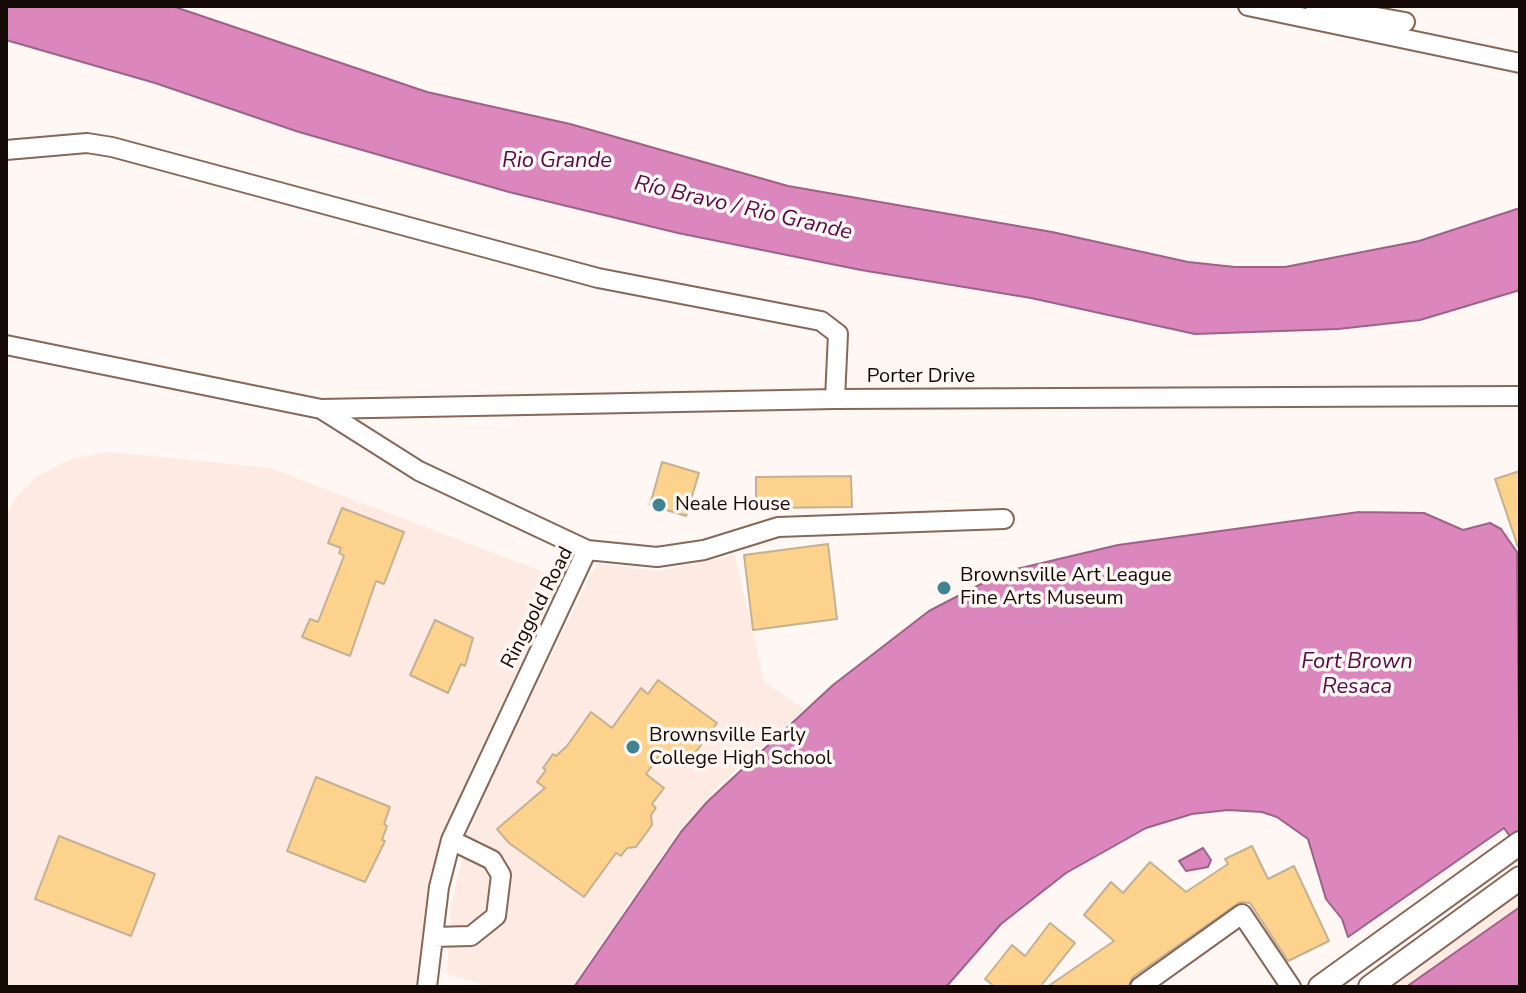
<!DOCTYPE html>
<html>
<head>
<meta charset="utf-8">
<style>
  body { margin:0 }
  #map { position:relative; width:1526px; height:993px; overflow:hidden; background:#fff7f3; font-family:"Nunito Sans",sans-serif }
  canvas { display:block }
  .frame { position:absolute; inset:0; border:8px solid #140904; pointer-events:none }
</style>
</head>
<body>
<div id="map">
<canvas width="1526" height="993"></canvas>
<div class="frame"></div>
</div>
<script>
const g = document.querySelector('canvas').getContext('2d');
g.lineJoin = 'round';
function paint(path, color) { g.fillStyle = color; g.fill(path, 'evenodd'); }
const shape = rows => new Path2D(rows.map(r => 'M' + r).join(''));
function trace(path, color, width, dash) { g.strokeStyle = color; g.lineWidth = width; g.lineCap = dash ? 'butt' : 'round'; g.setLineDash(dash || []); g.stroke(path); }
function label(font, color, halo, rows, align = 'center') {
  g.font = font + ' "Nunito Sans",sans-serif'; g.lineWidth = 7; g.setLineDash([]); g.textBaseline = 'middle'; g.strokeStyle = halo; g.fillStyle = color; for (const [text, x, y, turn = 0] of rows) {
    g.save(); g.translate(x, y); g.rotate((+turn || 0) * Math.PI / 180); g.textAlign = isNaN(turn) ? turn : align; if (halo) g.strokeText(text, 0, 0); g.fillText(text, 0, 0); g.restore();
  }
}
const built = shape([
  [109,452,270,468,554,576,559,582,474,763,430,874,418,987,6,987,6,519,13,501,36,477,71,459],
  [735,555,764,681,804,709,719,785,677,834,571,987,492,987,447,974,451,907,471,821,592,572,598,564,659,571],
  [1520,893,1520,987,1390,987]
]);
const water = shape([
  [6,6,172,6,427,92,570,124,788,186,1052,232,1188,262,1235,267,1285,267,1419,241,1520,208,1520,290,1420,320,1338,329,1195,334,1031,298,861,270,678,233,509,192,299,132,155,83,6,40,6,6],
  [1359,512,1424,513,1463,530,1490,523,1501,529,1517,552,1520,851,1504,828,1348,937,1342,919,1326,899,1308,839,1277,817,1262,812,1228,810,1192,814,1146,828,1066,873,1001,924,946,987,574,987,681,832,707,802,833,685,929,611,1004,572,1118,545,1359,512],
  [1203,848,1211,860,1208,867,1186,871,1179,861,1203,848],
  [1520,907,1520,987,1406,987,1520,907]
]);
const building = shape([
  [662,462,699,473,686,516,650,505,662,462],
  [1520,471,1520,547,1518,547,1495,479,1520,471],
  [851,476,852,507,756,508,756,477,851,476],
  [342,508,404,532,384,584,376,581,350,656,302,637,310,619,318,622,344,556,339,553,341,548,328,543,342,508],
  [828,544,837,619,753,630,744,555,828,544],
  [435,620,473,638,465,666,461,664,448,693,410,675,435,620],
  [658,680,717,723,685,767,663,751,646,774,664,788,652,804,656,808,651,815,652,825,636,847,627,848,621,856,616,853,584,897,509,843,497,829,545,788,537,782,546,770,543,768,553,754,556,756,567,746,591,712,612,728,641,688,648,694,658,680],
  [316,777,390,807,384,824,387,826,382,840,385,841,365,882,287,851,316,777],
  [59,836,155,874,131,936,35,899,59,836],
  [1252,846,1268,879,1294,866,1329,941,1288,961,1250,903,1240,902,1133,977,1128,987,1047,987,1114,941,1084,915,1111,882,1123,893,1150,862,1186,892,1228,864,1225,859,1252,846],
  [1050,923,1075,943,1040,987,995,987,985,979,1012,945,1025,956,1050,923]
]);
const minor = shape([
  [1248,6,1520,63],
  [1315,6,1405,22],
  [6,150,87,143,112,147,598,278,821,321,838,334,835,399],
  [6,345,321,409,419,471,587,550],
  [321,409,835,399,1520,396],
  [433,937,471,936,496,916,501,875,492,860,451,840],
  [427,987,439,887,451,840,587,550,657,557,704,550,778,527,1004,519],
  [1140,987,1242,914,1291,987]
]);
const major = shape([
  [1320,987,1520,843],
  [1370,987,1520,878]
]);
const markers = [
  [659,505,8,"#3f8490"],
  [944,588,8,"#3f8490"],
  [633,747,8,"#3f8490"]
];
const streetNames = [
  ["Porter Drive",921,377],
  ["Ringgold Road",538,608,-63]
];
const poiNames = [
  ["Neale House",675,505],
  ["Brownsville Art League",960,576],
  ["Fine Arts Museum",960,599],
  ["Brownsville Early",649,736],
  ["College High School",649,759]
];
const waterNames = [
  ["Rio Grande",557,162],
  ["Río Bravo / Rio Grande",743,209,13],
  ["Fort Brown",1357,663],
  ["Resaca",1357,688]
];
paint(built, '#fdebe3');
paint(water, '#db87be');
trace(water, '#9f6186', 2);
paint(building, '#fcd28c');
trace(building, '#c4b193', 2);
trace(minor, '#876758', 22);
trace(major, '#876758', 26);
trace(minor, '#fff', 18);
trace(major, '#fff', 22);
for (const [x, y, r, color] of markers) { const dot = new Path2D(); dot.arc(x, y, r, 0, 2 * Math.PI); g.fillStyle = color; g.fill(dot); trace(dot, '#fff7f3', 3); }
label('20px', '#140904', '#fff7f3', streetNames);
label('20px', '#140904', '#fff7f3', poiNames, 'left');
label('italic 22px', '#560942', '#fff7f3', waterNames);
</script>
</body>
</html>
